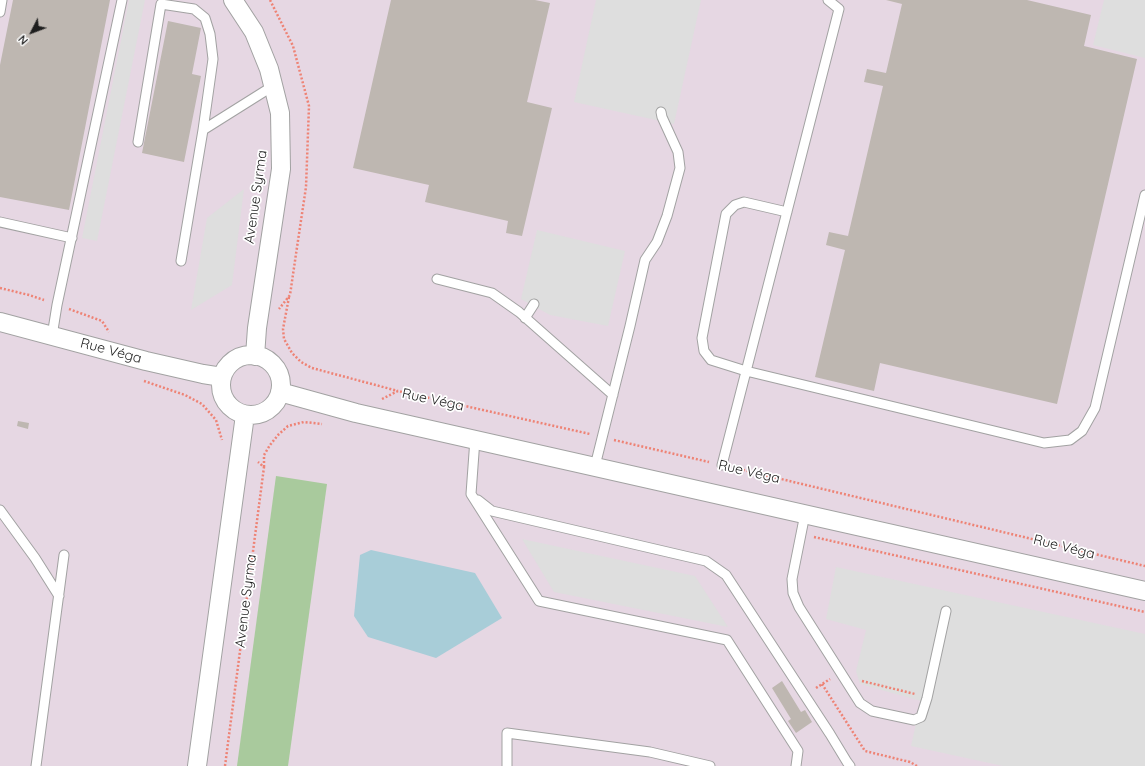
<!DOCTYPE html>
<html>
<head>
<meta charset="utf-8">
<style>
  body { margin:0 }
  #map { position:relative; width:1145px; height:766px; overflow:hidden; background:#eeebe5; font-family:Quicksand,sans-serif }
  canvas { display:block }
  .north { position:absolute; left:12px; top:12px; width:40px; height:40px; -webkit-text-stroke:3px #fff; paint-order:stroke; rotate:228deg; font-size:11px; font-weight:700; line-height:16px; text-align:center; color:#1e1e1e }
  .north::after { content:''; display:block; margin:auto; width:14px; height:18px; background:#1e1e1e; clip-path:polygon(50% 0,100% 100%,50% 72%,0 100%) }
</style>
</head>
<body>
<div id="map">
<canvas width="1145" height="766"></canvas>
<div class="north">N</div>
</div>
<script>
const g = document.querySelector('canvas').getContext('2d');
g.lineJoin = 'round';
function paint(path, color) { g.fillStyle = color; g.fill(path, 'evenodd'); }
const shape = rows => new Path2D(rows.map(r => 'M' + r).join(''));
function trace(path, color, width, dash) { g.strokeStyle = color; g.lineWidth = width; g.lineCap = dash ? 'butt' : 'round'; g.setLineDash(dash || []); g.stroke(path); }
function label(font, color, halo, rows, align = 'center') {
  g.font = font + ' Quicksand,sans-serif'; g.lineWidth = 3.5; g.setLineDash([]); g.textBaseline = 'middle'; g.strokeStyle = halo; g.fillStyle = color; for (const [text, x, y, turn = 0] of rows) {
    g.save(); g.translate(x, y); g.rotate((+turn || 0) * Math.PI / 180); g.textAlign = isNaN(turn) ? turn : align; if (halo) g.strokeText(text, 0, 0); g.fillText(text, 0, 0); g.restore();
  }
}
const industrial = shape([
  [0,0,1145,0,1145,766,0,766]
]);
const forest = shape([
  [276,476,327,484,288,766,237,766]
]);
const parking = shape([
  [129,0,145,0,97,241,82,238],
  [596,0,701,0,674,124,574,102],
  [1104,0,1145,0,1145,58,1093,45],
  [244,189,232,285,191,310,207,218],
  [537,230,625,251,608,326,550,315,521,299],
  [522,539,695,576,728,627,554,592],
  [836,567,1145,634,1145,766,1003,766,911,746,921,701,860,684,856,671,866,630,826,619]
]);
const water = shape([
  [371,550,475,573,502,618,436,658,368,637,354,616,360,555]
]);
const building = shape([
  [13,0,110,0,69,210,0,197,0,65],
  [391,0,535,0,550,3,527,102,552,108,522,236,506,233,508,221,425,202,429,185,353,168],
  [886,0,1027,0,1091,15,1084,46,1137,59,1057,404,880,363,874,391,815,377,845,250,826,245,829,232,848,236,883,86,864,82,867,69,886,73,902,4],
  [168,21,201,28,192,74,201,76,184,162,142,153],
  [18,421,29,423,28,429,17,426],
  [782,681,801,712,805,710,812,722,796,733,788,721,791,719,772,688]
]);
const path = shape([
  [270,0,293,46,309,106,306,187,296,254,290,295,279,309],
  [0,288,29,295,44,300],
  [289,297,283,329,284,339,292,353,301,362,312,368,398,391],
  [69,309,102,321,109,332],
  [144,381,185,395,202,404,216,420,222,440],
  [382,399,398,391,590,434],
  [614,440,709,462],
  [264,467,264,455,270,445,278,435,288,426,304,422,322,424],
  [735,468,1145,566],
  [814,537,1145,612],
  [862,681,915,694],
  [822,684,865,751,910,762,917,766],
  [816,688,830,679],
  [225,766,264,467,258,462]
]);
const lane = shape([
  [0,12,2,0],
  [138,142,161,4,194,9,205,18,210,34,213,59,203,130],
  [787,212,744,202,735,205,726,214,702,338,704,351,711,360,746,371,1044,443,1070,440,1082,431,1095,408,1145,195],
  [0,222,72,238],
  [181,261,203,130,273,86],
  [437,279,492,293,519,312,613,395],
  [525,318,534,304],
  [52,336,57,305,122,0],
  [475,439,471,494,539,601,727,640,798,751,796,766],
  [722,465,839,9,828,0],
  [595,466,630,326,645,260,657,242,667,216,680,168,678,152,662,117,661,112],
  [478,500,492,511,706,561,726,575,830,734,847,762,850,766],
  [0,510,35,558,59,596],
  [805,514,792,579,793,593,799,607,860,703,872,711,914,720,921,717,927,698,946,611],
  [36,766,64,555],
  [507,766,507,733,650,752,710,766]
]);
const street = shape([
  [233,0,254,32,269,69,280,113,281,169,257,328,255,356],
  [0,322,146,361,203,374,222,377],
  '221 385a30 30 0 1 1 60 0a30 30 0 1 1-60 0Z',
  [280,392,356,413,1145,591],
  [197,766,245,415]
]);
const streetNames = [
  ["Avenue Syrma",256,197,-82],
  ["Rue Véga",111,351,15],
  ["Rue Véga",433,400,12],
  ["Rue Véga",749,472,13],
  ["Rue Véga",1064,547,14],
  ["Avenue Syrma",246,601,-83]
];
paint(industrial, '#e6d7e3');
paint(forest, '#a9ca9d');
paint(parking, '#dedede');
paint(water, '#a8cdd8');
paint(building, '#beb7b1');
trace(lane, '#a2a2a2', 11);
trace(street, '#a2a2a2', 20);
trace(path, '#ee8375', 2.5, [2, 2]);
trace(lane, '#fff', 9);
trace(street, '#fff', 18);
label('14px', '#1e1e1e', '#fff', streetNames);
</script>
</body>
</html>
